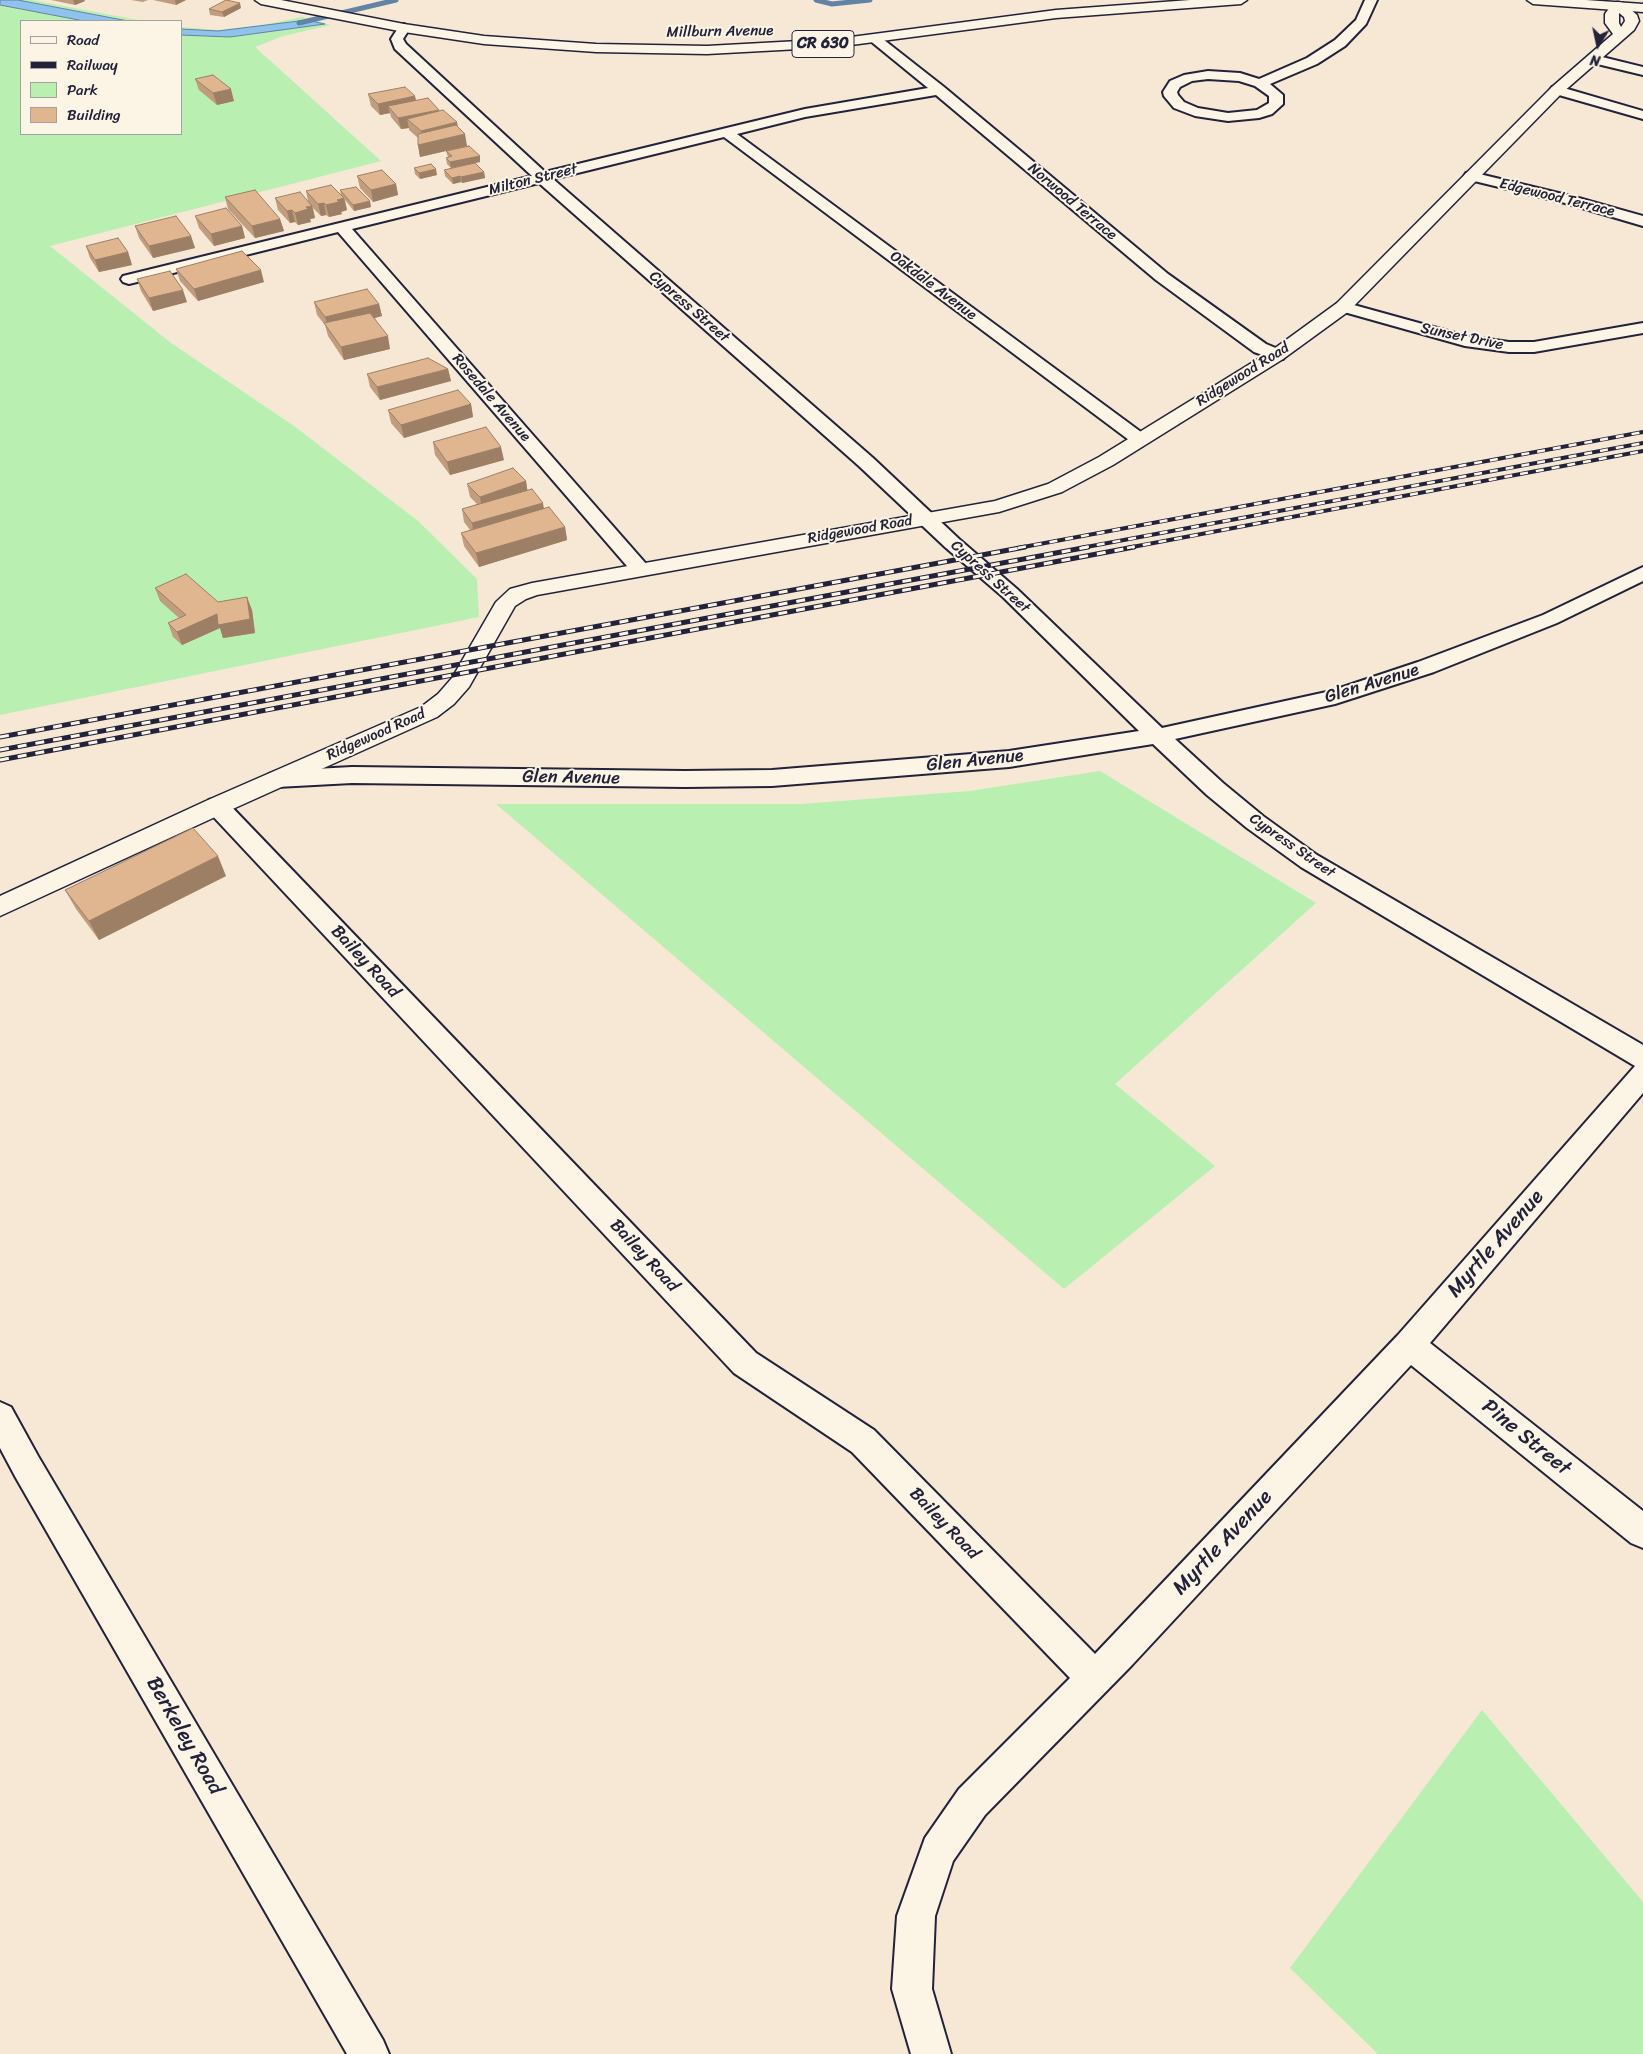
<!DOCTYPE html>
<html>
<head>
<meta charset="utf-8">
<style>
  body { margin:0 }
  #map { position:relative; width:1643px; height:2054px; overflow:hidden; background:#f6e8d4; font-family:Sriracha,sans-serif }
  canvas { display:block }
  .legend { position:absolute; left:20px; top:20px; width:162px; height:115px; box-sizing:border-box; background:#fcf5e5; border:1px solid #a5a1a1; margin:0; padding:6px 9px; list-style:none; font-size:15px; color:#22223b }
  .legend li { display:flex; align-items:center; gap:10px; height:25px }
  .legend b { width:25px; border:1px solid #a5a1a1 }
  .north { position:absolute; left:1573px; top:20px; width:50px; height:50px; -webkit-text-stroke:4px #fcf5e5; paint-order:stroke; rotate:190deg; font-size:14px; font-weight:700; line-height:20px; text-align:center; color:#22223b }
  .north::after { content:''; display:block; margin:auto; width:18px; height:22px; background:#22223b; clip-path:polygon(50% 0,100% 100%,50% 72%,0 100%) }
</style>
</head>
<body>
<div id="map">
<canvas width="1643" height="2054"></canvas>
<ul class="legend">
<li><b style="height:6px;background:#fcf5e5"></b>Road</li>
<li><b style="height:6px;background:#22223b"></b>Railway</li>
<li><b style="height:14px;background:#b9efb0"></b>Park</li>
<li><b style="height:14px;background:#e0b691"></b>Building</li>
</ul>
<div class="north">N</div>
</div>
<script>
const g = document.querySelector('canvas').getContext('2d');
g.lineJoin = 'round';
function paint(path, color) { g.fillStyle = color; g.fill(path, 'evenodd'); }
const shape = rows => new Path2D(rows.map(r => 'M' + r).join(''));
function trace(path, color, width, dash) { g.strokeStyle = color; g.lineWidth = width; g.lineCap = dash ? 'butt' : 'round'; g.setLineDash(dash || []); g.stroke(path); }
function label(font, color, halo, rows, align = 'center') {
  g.font = font + ' Sriracha,sans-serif'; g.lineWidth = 4; g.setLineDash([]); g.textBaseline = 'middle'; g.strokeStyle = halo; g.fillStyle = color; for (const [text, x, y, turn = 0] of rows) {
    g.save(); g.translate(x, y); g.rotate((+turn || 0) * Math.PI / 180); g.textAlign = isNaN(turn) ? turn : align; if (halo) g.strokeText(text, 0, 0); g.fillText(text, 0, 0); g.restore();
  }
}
const green = shape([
  [0,0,32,0,143,21,21,21,21,134,181,134,181,27,218,30,262,25,302,17,331,25,283,36,255,47,381,161,50,246,171,343,294,426,418,521,477,579,479,617,0,715],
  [1100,771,1316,903,1115,1084,1215,1166,1064,1289,496,804,802,804,970,791],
  [1482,1710,1643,1902,1643,2054,1378,2054,1290,1968]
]);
const water = shape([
  [0,0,18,0,128,21,84,21,0,5,0,0],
  [307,20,325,24,230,37,181,35,181,29,218,31,307,20]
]);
const stream = shape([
  [816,0,832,4,870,0],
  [299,23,396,0]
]);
const minor = shape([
  [1365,0,1377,0,1366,24,1345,46,1317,64,1270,84,1283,95,1283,104,1272,114,1259,118,1228,121,1195,116,1174,108,1164,96,1163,92,1170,81,1184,75,1208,71,1240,73,1259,79,1307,58,1335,40,1356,20,1365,0],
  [1208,79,1239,81,1255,86,1269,96,1269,103,1257,110,1228,113,1198,108,1184,102,1178,95,1177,92,1180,87,1192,81,1208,79],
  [404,24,410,28,403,39,406,44,545,172,805,109,928,88,868,39,874,35,879,36,944,87,1168,274,1266,344,1283,351,1286,355,1283,359,1277,360,1254,352,1156,280,936,95,805,117,737,134,1145,435,1148,439,1145,443,1139,444,1133,443,724,137,553,179,873,458,959,539,1017,589,1162,728,1331,691,1418,662,1543,615,1643,567,1643,581,1557,623,1434,672,1335,704,1175,739,1223,783,1263,816,1317,855,1643,1045,1643,1093,1430,1343,1643,1511,1643,1548,1631,1543,1411,1365,1132,1665,985,1815,953,1861,935,1916,932,1989,951,2054,911,2054,892,1989,897,1916,925,1838,959,1789,1070,1678,852,1452,734,1373,209,812,205,806,209,800,217,798,225,800,756,1353,874,1430,1095,1654,1398,1335,1635,1066,1301,867,1247,828,1207,795,1153,744,1009,767,772,786,685,787,352,783,277,787,269,784,266,779,269,774,277,771,352,767,685,771,772,770,1009,751,1139,731,1003,597,945,547,859,466,539,183,352,229,647,565,650,569,647,573,640,575,633,573,338,232,129,284,123,282,121,279,123,276,532,176,395,49,391,39,400,25,404,24],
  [1594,55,1643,67,1643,75,1589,62,1587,59,1589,56,1594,55],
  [1557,86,1643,111,1643,119,1552,93,1550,90,1552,87,1557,86],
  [1471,172,1575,197,1643,216,1643,226,1565,203,1466,179,1464,176,1466,173,1471,172],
  [1343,302,1466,336,1509,342,1534,342,1643,323,1643,333,1534,352,1509,352,1465,346,1337,310,1335,307,1337,304,1343,302],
  [0,1402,11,1407,38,1456,383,2040,389,2054,347,2054,16,1478,0,1448,0,1402]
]);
const tertiary = shape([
  [1618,2,1623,3,1637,15,1639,21,1634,30,1562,93,1349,311,1283,359,1113,465,1062,492,999,512,537,595,526,599,515,606,469,687,454,704,437,717,226,812,0,916,0,896,208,800,421,707,438,694,452,678,496,602,510,589,532,583,995,501,1048,484,1099,457,1271,351,1337,303,1552,87,1613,34,1605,23,1605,14,1613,3,1618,2],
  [1619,13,1624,17,1625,21,1621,27,1619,23,1619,13]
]);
const primary = shape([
  [255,0,281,0,404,24,484,36,596,44,707,46,836,39,1056,10,1190,0,1247,0,1241,4,1056,18,836,47,707,54,596,52,484,44,404,32,261,4,255,0],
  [1527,0,1586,0,1643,4,1643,12,1533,4,1527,0]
]);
const railFar1 = shape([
  [1018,548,1643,432],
  [1081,548,1643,443],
  [1127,548,1643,451]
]);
const rail = shape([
  [0,737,1025,547],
  [0,750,1088,547],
  [0,760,1134,547]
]);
const wall = shape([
  [51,0,84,0,85,1,75,5],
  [131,0,148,0,143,2],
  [153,0,186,0,176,5],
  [241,8,224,17,210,15,209,9],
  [195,79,234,101,217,105,199,90],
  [368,94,415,96,416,101,439,111,458,128,467,146,480,162,451,168,447,164,446,158,448,157,446,151,420,157,418,145,418,138,409,130,409,128,401,129,391,117,390,113,380,115,371,106],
  [414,168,437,175,420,179,415,174],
  [444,170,484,172,485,178,462,183,461,182,453,184,445,176],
  [357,176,396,184,398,195,373,202,360,188],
  [340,190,371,207,354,211,345,200,347,210,341,212,342,214,329,217,326,215,321,216,313,208,315,218,310,219,311,222,298,225,295,222,290,223,278,210,275,198,308,201,306,191,341,195],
  [225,197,280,219,284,231,255,238,228,209],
  [195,216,242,226,245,238,214,246,199,228],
  [135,226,191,236,195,248,153,258,139,238],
  [86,246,128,252,132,265,99,272,90,258],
  [176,269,264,282,198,301,180,281],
  [137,279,187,302,153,311,141,291],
  [314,302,379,304,382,316,375,318,390,349,344,360,328,336,325,325,317,315],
  [448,369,451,381,380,400,370,387,367,374],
  [471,404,473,417,404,438,391,423,388,410],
  [433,442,504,460,450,475,435,455],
  [526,481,527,490,544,508,565,527,567,540,479,567,464,546,461,533,470,530,464,522,462,509,477,504,470,497,467,484],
  [155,588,252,610,255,633,223,638,220,628,182,645,173,637,168,623,179,618,160,601],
  [226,876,99,940,76,909,65,890]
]);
const shadedWall = shape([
  [73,0,84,0,85,1,75,5],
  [175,0,186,0,176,5],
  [240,3,241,8,224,17,222,12],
  [231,89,234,101,217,105,213,93],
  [415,96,417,107,388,106,390,113,380,115,378,104],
  [439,110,441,121,407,119,409,128,401,129,398,118],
  [457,122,459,133,424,142,421,131],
  [465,134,467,146,420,157,418,145],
  [480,156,480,162,451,168,450,162],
  [436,169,437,175,420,179,419,173],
  [484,172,485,178,462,183,461,177],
  [460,176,461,182,453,184,452,178],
  [396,184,398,195,373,202,371,190],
  [344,198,347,210,341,212,342,214,329,217,326,205,337,200],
  [370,201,371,207,354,211,353,205],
  [324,203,326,215,321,216,318,204],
  [312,206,315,218,310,219,311,222,298,225,295,213,306,207],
  [292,210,295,222,290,223,287,211],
  [280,219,284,231,255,238,252,226],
  [242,226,245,238,214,246,211,234],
  [191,236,195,248,153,258,149,246],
  [128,252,132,265,99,272,95,260],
  [261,270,264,282,198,301,194,289],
  [183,290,187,302,153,311,149,298],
  [379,304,382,316,329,330,325,317],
  [388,336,390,349,344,360,341,347],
  [448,369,451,381,380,400,377,387],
  [471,404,473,417,404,438,401,425],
  [501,447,504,460,450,475,447,462],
  [526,481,528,494,482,510,480,497],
  [543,503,545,516,474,536,472,523],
  [565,527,567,540,479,567,476,553],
  [247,597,252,610,255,633,223,638,220,628,182,645,177,632],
  [218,856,226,876,99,940,89,921]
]);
const building = shape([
  [226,0,240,3,222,12,209,9,226,0],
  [213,75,231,89,213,93,195,79,213,75],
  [405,87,415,96,378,104,368,94,405,87],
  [428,98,439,110,398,118,388,106,428,98],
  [443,110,457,122,421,131,407,119,443,110],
  [456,125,465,134,418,145,418,134,456,125],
  [469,146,480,156,450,162,446,158,452,156,446,151,469,146],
  [475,163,484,172,461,177,460,176,452,178,444,170,475,163],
  [431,164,436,169,419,173,414,168,431,164],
  [382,170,396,184,371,190,357,176,382,170],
  [331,185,344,198,337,200,339,202,326,205,324,203,318,204,306,191,331,185],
  [356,187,370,201,353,205,340,190,356,187],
  [255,190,280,219,252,226,225,197,255,190],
  [300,192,312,206,306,207,308,209,295,213,292,210,287,211,275,198,300,192],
  [226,208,242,226,211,234,195,216,226,208],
  [176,216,191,236,149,246,135,226,176,216],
  [118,238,128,252,95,260,86,246,118,238],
  [242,251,261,270,194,289,176,269,242,251],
  [170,271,183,290,149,298,137,279,170,271],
  [367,289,379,304,325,317,314,302,367,289],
  [370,313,388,336,341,347,324,323,370,313],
  [428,358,448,369,377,387,367,374,428,358],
  [458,390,471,404,401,425,388,410,458,390],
  [486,427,501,447,447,462,433,442,486,427],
  [513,468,526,481,480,497,467,484,513,468],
  [532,489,543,503,472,523,462,509,532,489],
  [549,507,565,527,476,553,461,533,549,507],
  [186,574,218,602,247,597,250,619,218,625,217,614,177,632,168,623,186,615,155,588,186,574],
  [193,828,218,856,89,921,65,890,193,828]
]);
const farStreetnames = [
  ["Millburn Avenue",720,32,-1],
  ["Milton Street",533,180,-14],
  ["Edgewood Terrace",1557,198,14],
  ["Norwood Terrace",1072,202,40],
  ["Oakdale Avenue",933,286,37],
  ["Cypress Street",689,307,41],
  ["Sunset Drive",1462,337,12],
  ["Ridgewood Road",1243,375,-32],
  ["Rosedale Avenue",491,398,49],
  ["Ridgewood Road",860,530,-10],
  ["Cypress Street",990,577,42],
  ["Ridgewood Road",376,735,-24],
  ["Cypress Street",1292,846,35]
];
const shields = [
  [823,44,62]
];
const shieldNames = [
  ["CR 630",823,44]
];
const streetNames = [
  ["Glen Avenue",1372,684,-17],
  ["Glen Avenue",975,761,-6],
  ["Glen Avenue",571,778,1],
  ["Bailey Road",365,962,47],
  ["Bailey Road",644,1256,47],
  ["Bailey Road",944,1524,46]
];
const nearStreetnames = [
  ["Myrtle Avenue",1496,1244,-49],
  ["Pine Street",1526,1438,39],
  ["Myrtle Avenue",1223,1543,-47],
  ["Berkeley Road",184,1736,60]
];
paint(green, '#b9efb0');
paint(water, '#8fc3ec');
trace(water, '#6383a5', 1);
trace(stream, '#6383a5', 5);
trace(minor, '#22223b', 4);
trace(tertiary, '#22223b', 3);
trace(primary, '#22223b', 3);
paint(minor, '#fcf5e5');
paint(tertiary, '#fcf5e5');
paint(primary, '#fcf5e5');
trace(railFar1, '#22223b', 4);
trace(rail, '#22223b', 5);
trace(railFar1, '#fcf5e5', 2.5, [8]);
trace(rail, '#fcf5e5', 3, [9]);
paint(wall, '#c19d7d');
paint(shadedWall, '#9d7f66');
paint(building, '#e0b691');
trace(building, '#9d7f66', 1);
label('15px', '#22223b', '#fcf5e5', farStreetnames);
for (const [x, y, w] of shields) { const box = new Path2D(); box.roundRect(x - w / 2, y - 13.5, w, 27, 4); g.fillStyle = '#fcf5e5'; g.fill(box); trace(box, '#22223b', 1); }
label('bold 16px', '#22223b', null, shieldNames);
label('18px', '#22223b', '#fcf5e5', streetNames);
label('21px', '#22223b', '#fcf5e5', nearStreetnames);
</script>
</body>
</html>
